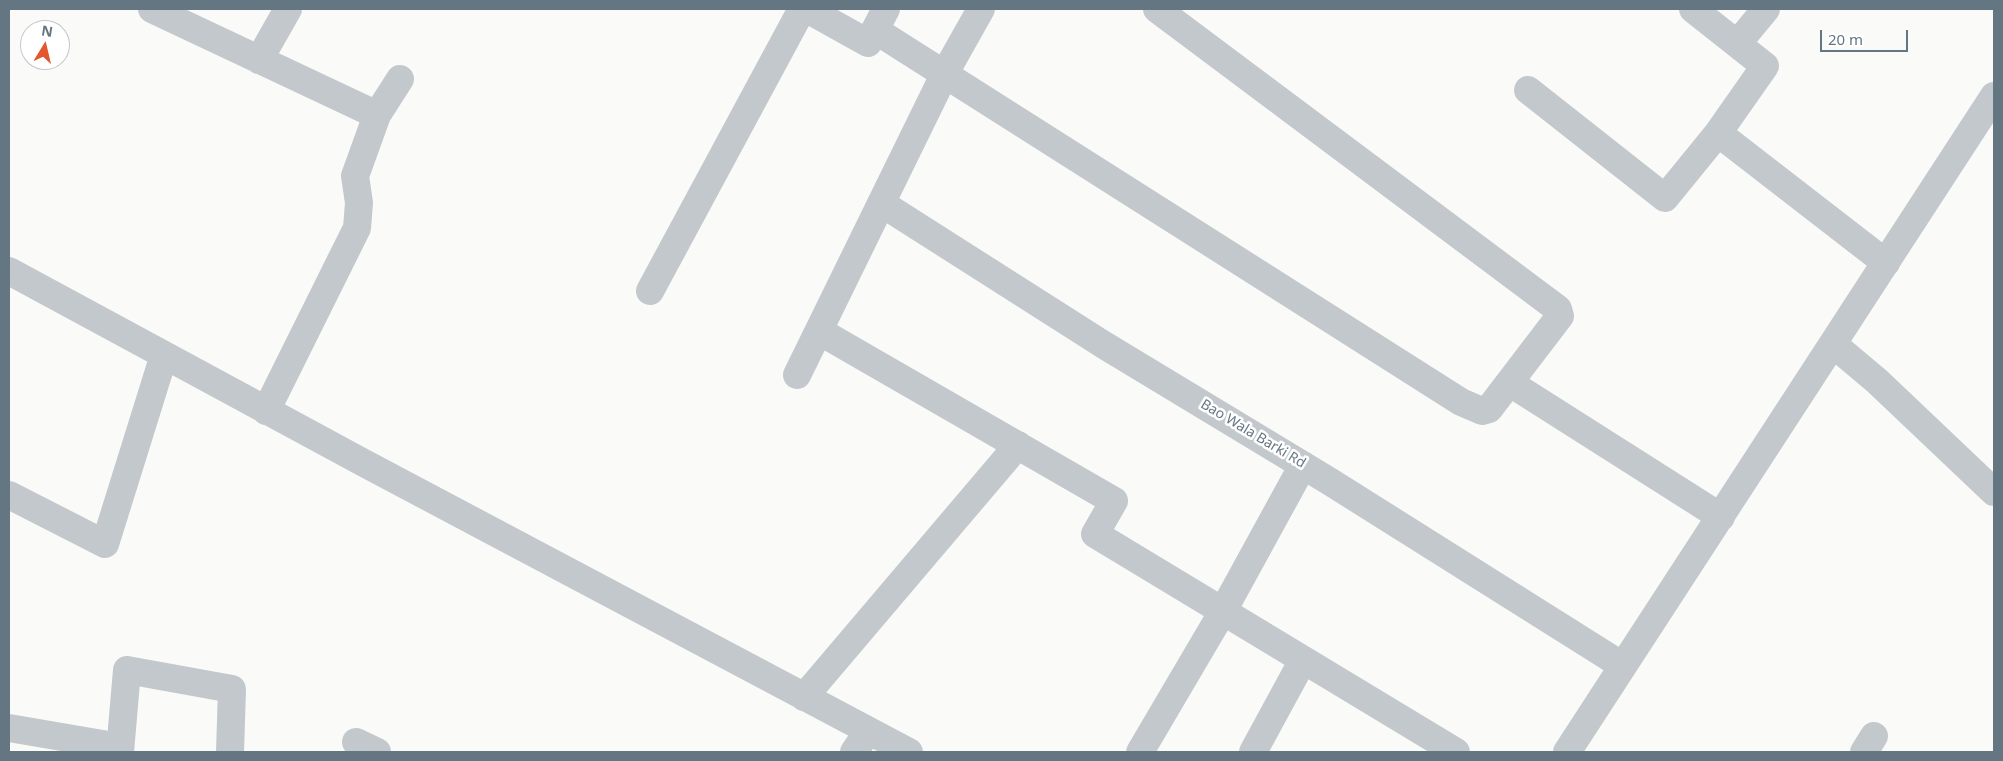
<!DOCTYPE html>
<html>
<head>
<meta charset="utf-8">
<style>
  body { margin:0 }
  #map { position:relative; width:2003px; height:761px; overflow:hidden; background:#fafaf8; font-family:"Noto Sans",sans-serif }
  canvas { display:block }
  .frame { position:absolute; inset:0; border:10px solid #657683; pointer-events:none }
  .north { position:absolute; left:20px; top:20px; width:50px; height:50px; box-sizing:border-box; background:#fff; border:1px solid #c1c8cd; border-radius:50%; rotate:9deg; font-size:14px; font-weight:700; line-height:20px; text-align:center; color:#657683 }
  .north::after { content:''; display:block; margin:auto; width:18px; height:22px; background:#e4572e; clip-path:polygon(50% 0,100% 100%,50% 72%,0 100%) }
  .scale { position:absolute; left:1820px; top:30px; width:88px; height:22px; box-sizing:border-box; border:2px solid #657683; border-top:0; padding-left:6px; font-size:15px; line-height:18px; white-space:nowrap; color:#657683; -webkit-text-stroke:4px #fff; paint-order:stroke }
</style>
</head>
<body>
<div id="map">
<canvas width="2003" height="761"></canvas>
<div class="frame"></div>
<div class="north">N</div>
<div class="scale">20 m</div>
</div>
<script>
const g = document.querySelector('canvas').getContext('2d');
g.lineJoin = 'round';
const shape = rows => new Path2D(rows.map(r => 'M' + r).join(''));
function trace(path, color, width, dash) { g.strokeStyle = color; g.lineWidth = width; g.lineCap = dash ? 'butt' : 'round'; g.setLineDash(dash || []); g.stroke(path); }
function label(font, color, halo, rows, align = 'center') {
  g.font = font + ' "Noto Sans",sans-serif'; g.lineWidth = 5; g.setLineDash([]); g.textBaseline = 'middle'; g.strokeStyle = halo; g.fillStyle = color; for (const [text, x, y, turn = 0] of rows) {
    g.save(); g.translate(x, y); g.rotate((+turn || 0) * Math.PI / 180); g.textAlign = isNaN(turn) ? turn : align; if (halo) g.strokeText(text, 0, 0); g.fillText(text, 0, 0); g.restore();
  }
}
const minor = shape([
  [152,9,377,115],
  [807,9,868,43,886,9],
  [1693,9,1765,66,1718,133,1886,263],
  [875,30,1461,402,1482,411,1489,409,1560,316,1558,309,1157,9],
  [1737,44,1766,9],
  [259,60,288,9],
  [1528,90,1665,198,1718,133],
  [881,203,1104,345,1329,481,1623,666],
  [9,271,364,463,909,752],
  [650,291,802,9],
  [819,331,1114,501,1095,534,1456,752],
  [1833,344,1877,381,1994,492],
  [797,375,945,73,981,9],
  [1510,383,1721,517],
  [266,411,357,228,359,203,355,176,377,115,400,79],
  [9,495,105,544,164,355],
  [804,697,1018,445],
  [9,728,120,747],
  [356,742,377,752],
  [854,752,868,731],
  [1140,752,1223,611,1303,465],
  [1253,752,1303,660],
  [1567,752,1994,96],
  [1864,752,1874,736]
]);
const tertiary = shape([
  [120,752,127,670,232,689,230,752]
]);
const streetNames = [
  ["Bao Wala Barki Rd",1253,434,31]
];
trace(minor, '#c3c8cc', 28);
trace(tertiary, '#c3c8cc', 28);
label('14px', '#657683', '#fff', streetNames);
</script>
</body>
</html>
